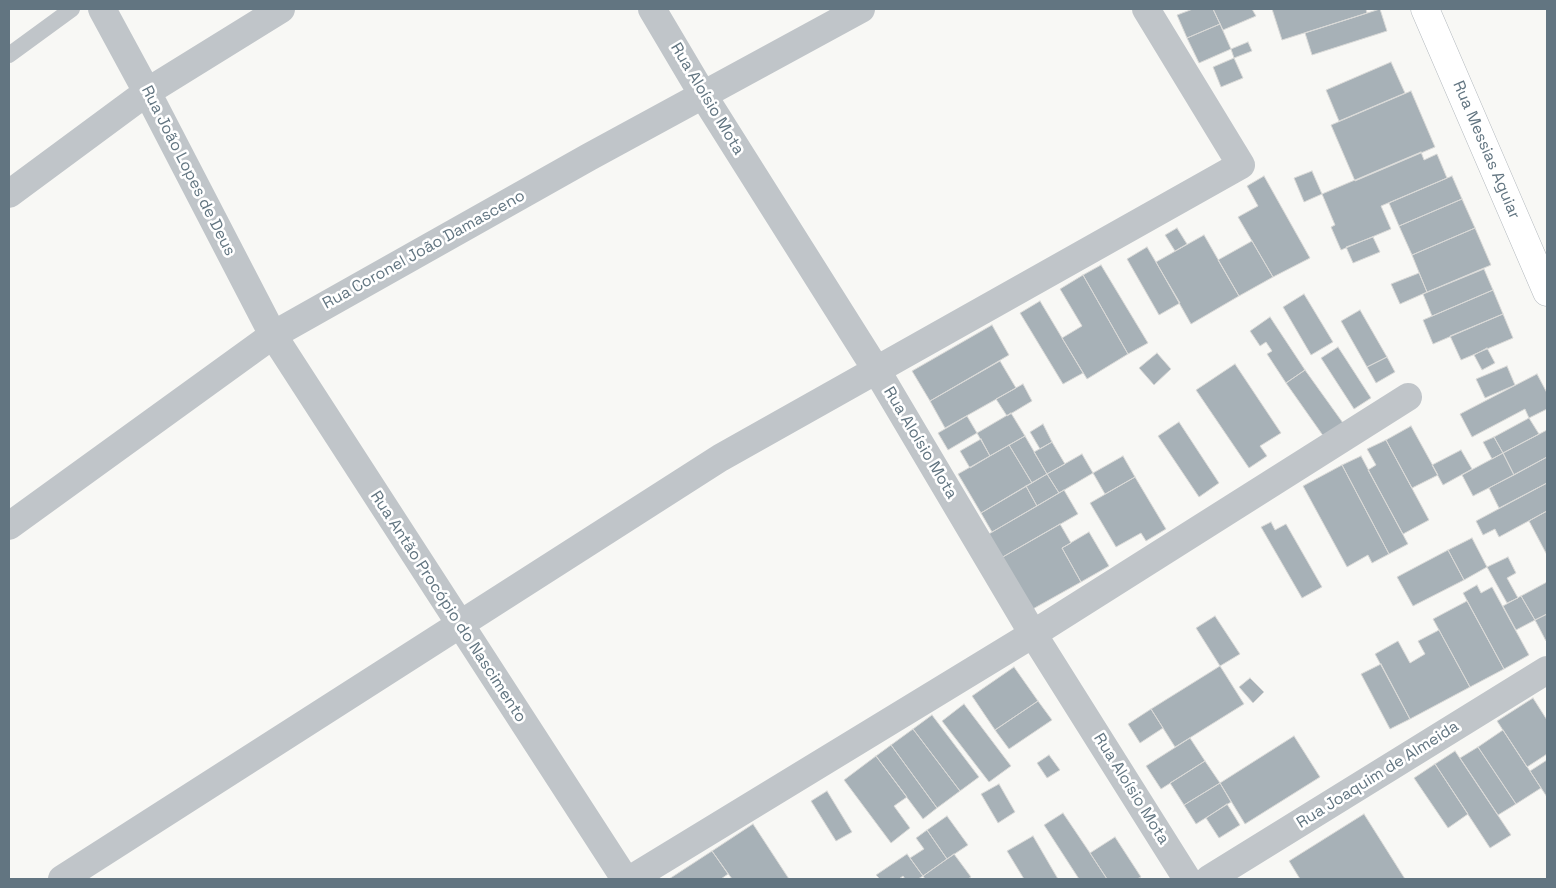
<!DOCTYPE html>
<html>
<head>
<meta charset="utf-8">
<style>
  body { margin:0 }
  #map { position:relative; width:1556px; height:888px; overflow:hidden; background:#f8f8f5; font-family:"Space Grotesk",sans-serif }
  canvas { display:block }
  .frame { position:absolute; inset:0; border:10px solid #627581; pointer-events:none }
</style>
</head>
<body>
<div id="map">
<canvas width="1556" height="888"></canvas>
<div class="frame"></div>
</div>
<script>
const g = document.querySelector('canvas').getContext('2d');
g.lineJoin = 'round';
function paint(path, color) { g.fillStyle = color; g.fill(path, 'evenodd'); }
const shape = rows => new Path2D(rows.map(r => 'M' + r).join(''));
function trace(path, color, width, dash) { g.strokeStyle = color; g.lineWidth = width; g.lineCap = dash ? 'butt' : 'round'; g.setLineDash(dash || []); g.stroke(path); }
function label(font, color, halo, rows, align = 'center') {
  g.font = font + ' "Space Grotesk",sans-serif'; g.lineWidth = 5; g.setLineDash([]); g.textBaseline = 'middle'; g.strokeStyle = halo; g.fillStyle = color; for (const [text, x, y, turn = 0] of rows) {
    g.save(); g.translate(x, y); g.rotate((+turn || 0) * Math.PI / 180); g.textAlign = isNaN(turn) ? turn : align; if (halo) g.strokeText(text, 0, 0); g.fillText(text, 0, 0); g.restore();
  }
}
const building = shape([
  [1193,9,1213,9,1220,24,1187,38,1177,15,1193,9],
  [1213,9,1252,9,1256,16,1223,30,1213,9],
  [1272,9,1366,9,1367,13,1282,40,1272,9],
  [1380,9,1387,31,1312,55,1305,33,1380,9],
  [1220,24,1231,49,1199,63,1187,38,1220,24],
  [1248,42,1252,51,1234,58,1231,49,1248,42],
  [1234,58,1243,78,1221,87,1213,67,1234,58],
  [1391,62,1405,93,1339,121,1326,90,1391,62],
  [1411,91,1435,147,1355,181,1331,125,1411,91],
  [1421,152,1424,160,1437,154,1447,178,1381,206,1391,229,1341,250,1331,227,1335,225,1322,194,1421,152],
  [1312,171,1322,194,1304,202,1294,178,1312,171],
  [1264,176,1310,258,1273,277,1238,217,1258,206,1247,186,1264,176],
  [1452,176,1462,199,1399,226,1389,203,1452,176],
  [1462,199,1475,228,1412,255,1399,226,1462,199],
  [1177,228,1187,244,1175,251,1165,235,1177,228],
  [1475,228,1491,265,1427,292,1412,255,1475,228],
  [1204,235,1239,296,1191,324,1156,262,1204,235],
  [1373,237,1380,252,1353,263,1346,247,1373,237],
  [1252,241,1273,277,1239,296,1218,260,1252,241],
  [1147,247,1180,303,1159,315,1127,259,1147,247],
  [1101,265,1148,343,1128,354,1083,275,1101,265],
  [1484,269,1493,290,1432,316,1423,294,1484,269],
  [1419,273,1427,292,1400,304,1391,284,1419,273],
  [1083,275,1128,354,1087,379,1062,338,1082,326,1060,289,1083,275],
  [1493,290,1503,314,1433,344,1423,320,1493,290],
  [1304,294,1333,342,1311,355,1283,307,1304,294],
  [1040,301,1083,373,1063,384,1020,313,1040,301],
  [1360,310,1387,357,1367,367,1341,321,1360,310],
  [1503,314,1513,338,1461,360,1450,336,1503,314],
  [1270,317,1305,370,1286,383,1267,354,1272,351,1266,342,1260,346,1250,331,1270,317],
  [992,325,1009,355,930,401,912,371,992,325],
  [1338,347,1371,398,1354,409,1321,358,1338,347],
  [1487,348,1495,363,1482,370,1474,355,1487,348],
  [1157,353,1171,369,1154,385,1139,368,1157,353],
  [1387,357,1395,372,1376,383,1367,367,1387,357],
  [1000,361,1016,388,945,428,930,401,1000,361],
  [1235,364,1281,433,1260,446,1267,456,1249,468,1196,390,1235,364],
  [1507,366,1515,385,1485,398,1476,379,1507,366],
  [1305,370,1343,423,1324,437,1286,383,1305,370],
  [1537,374,1547,393,1547,409,1529,418,1525,409,1472,437,1460,414,1537,374],
  [1023,384,1032,401,1007,416,996,399,1023,384],
  [1011,413,1025,436,990,456,977,433,1011,413],
  [967,416,977,433,948,450,938,433,967,416],
  [1529,418,1539,434,1503,453,1494,437,1529,418],
  [1179,422,1219,483,1199,497,1158,436,1179,422],
  [1043,424,1052,442,1040,449,1030,432,1043,424],
  [1411,426,1438,475,1412,488,1386,440,1411,426],
  [1547,430,1547,457,1514,475,1503,453,1547,430],
  [1025,436,1047,474,1032,483,1009,445,1025,436],
  [1494,437,1503,453,1492,459,1483,442,1494,437],
  [981,439,990,456,970,468,960,451,981,439],
  [1386,440,1429,520,1403,534,1368,470,1376,465,1367,449,1386,440],
  [1052,442,1065,464,1047,474,1034,452,1052,442],
  [1009,445,1032,483,981,513,958,474,1009,445],
  [1461,450,1472,469,1443,485,1432,465,1461,450],
  [1503,453,1514,475,1473,496,1462,475,1503,453],
  [1082,454,1093,473,1059,493,1047,474,1082,454],
  [1123,456,1135,477,1105,494,1093,473,1123,456],
  [1361,456,1408,544,1389,554,1342,465,1361,456],
  [1547,457,1547,483,1499,508,1489,488,1547,457],
  [1342,465,1389,554,1372,563,1368,555,1347,567,1303,486,1342,465],
  [1047,474,1059,493,1037,506,1026,486,1047,474],
  [1135,477,1166,529,1146,541,1141,533,1116,547,1090,503,1135,477],
  [1547,483,1547,511,1499,537,1495,529,1483,535,1476,521,1547,483],
  [1026,486,1037,506,992,532,981,513,1026,486],
  [1064,490,1078,514,1001,558,987,535,1064,490],
  [1547,511,1547,555,1529,521,1547,511],
  [1271,522,1275,530,1286,524,1322,587,1302,598,1261,527,1271,522],
  [1060,524,1071,543,1062,548,1081,582,1031,610,1001,558,1060,524],
  [1089,532,1109,566,1081,582,1062,548,1089,532],
  [1472,538,1487,567,1464,580,1448,550,1472,538],
  [1448,550,1464,580,1413,606,1397,577,1448,550],
  [1508,557,1516,573,1507,578,1518,598,1507,603,1487,567,1508,557],
  [1547,582,1547,614,1535,620,1521,596,1547,582],
  [1477,585,1481,593,1492,587,1529,655,1504,669,1463,593,1477,585],
  [1521,596,1535,620,1516,630,1503,606,1521,596],
  [1467,601,1504,669,1470,687,1433,619,1467,601],
  [1547,614,1547,640,1546,641,1535,620,1547,614],
  [1215,616,1240,654,1220,666,1196,628,1215,616],
  [1439,630,1470,687,1410,719,1375,654,1398,641,1410,663,1425,654,1418,641,1439,630],
  [1381,664,1410,719,1390,729,1361,674,1381,664],
  [1220,666,1244,704,1175,747,1151,709,1220,666],
  [1014,667,1038,701,995,730,972,696,1014,667],
  [1250,678,1264,692,1253,703,1239,687,1250,678],
  [1533,698,1547,720,1547,754,1527,767,1497,721,1533,698],
  [1038,701,1052,720,1009,749,995,730,1038,701],
  [964,704,1011,766,989,782,942,721,964,704],
  [1151,709,1163,728,1140,743,1128,724,1151,709],
  [932,715,979,777,960,791,913,729,932,715],
  [913,729,960,791,937,808,891,745,913,729],
  [1503,730,1541,788,1516,804,1478,747,1503,730],
  [1294,736,1320,777,1245,824,1220,783,1294,736],
  [1190,738,1205,761,1161,789,1146,766,1190,738],
  [891,745,937,808,923,819,876,756,891,745],
  [1478,747,1516,804,1498,815,1460,758,1478,747],
  [1455,751,1511,835,1490,848,1435,764,1455,751],
  [1049,755,1060,770,1047,778,1037,763,1049,755],
  [876,756,907,797,894,806,910,828,891,843,844,780,876,756],
  [1547,760,1547,797,1530,771,1547,760],
  [1205,761,1220,783,1184,805,1170,783,1205,761],
  [1435,764,1468,814,1448,828,1414,778,1435,764],
  [1220,783,1231,802,1196,824,1184,805,1220,783],
  [999,784,1015,812,998,823,981,794,999,784],
  [827,791,852,832,836,841,811,801,827,791],
  [1227,804,1240,825,1219,838,1206,818,1227,804],
  [1063,813,1090,853,1107,879,1079,879,1044,825,1063,813],
  [1364,814,1405,879,1300,879,1289,861,1364,814],
  [947,816,968,845,947,859,927,830,947,816],
  [753,824,789,879,732,879,712,851,753,824],
  [927,830,947,859,923,876,910,858,924,849,916,838,927,830],
  [1033,836,1058,879,1024,879,1007,851,1033,836],
  [1115,837,1141,877,1137,879,1107,879,1090,853,1115,837],
  [712,851,728,874,721,879,669,879,712,851],
  [907,854,923,876,918,879,905,879,903,876,899,879,880,879,876,875,907,854],
  [954,854,971,877,968,879,925,879,923,876,954,854]
]);
const lane = shape([
  [9,55,72,9]
]);
const street = shape([
  [102,9,147,92,273,335,625,879],
  [652,9,703,95,877,371,1033,634,1187,879],
  [9,194,147,92,281,9],
  [9,526,273,335,589,157,861,9],
  [62,879,720,458,1241,165,1146,9],
  [631,879,1033,634,1408,397],
  [1209,879,1547,670]
]);
const secondary = shape([
  [1425,9,1547,292]
]);
const streetNames = [
  ["Rua Aloísio Mota",707,99,59],
  ["Rua Messias Aguiar",1486,150,67],
  ["Rua João Lopes de Deus",188,171,63],
  ["Rua Coronel João Damasceno",424,250,-29],
  ["Rua Aloísio Mota",920,443,59],
  ["Rua Antão Procópio do Nascimento",448,607,57],
  ["Rua Joaquim de Almeida",1378,775,-32],
  ["Rua Aloísio Mota",1131,789,58]
];
paint(building, '#a7b1b7');
trace(building, '#d9d9d7', 1);
trace(secondary, '#b3b9be', 29);
trace(lane, '#c0c5c9', 16);
trace(street, '#c0c5c9', 28);
trace(secondary, '#fff', 28);
label('16px', '#627581', '#fff', streetNames);
</script>
</body>
</html>
